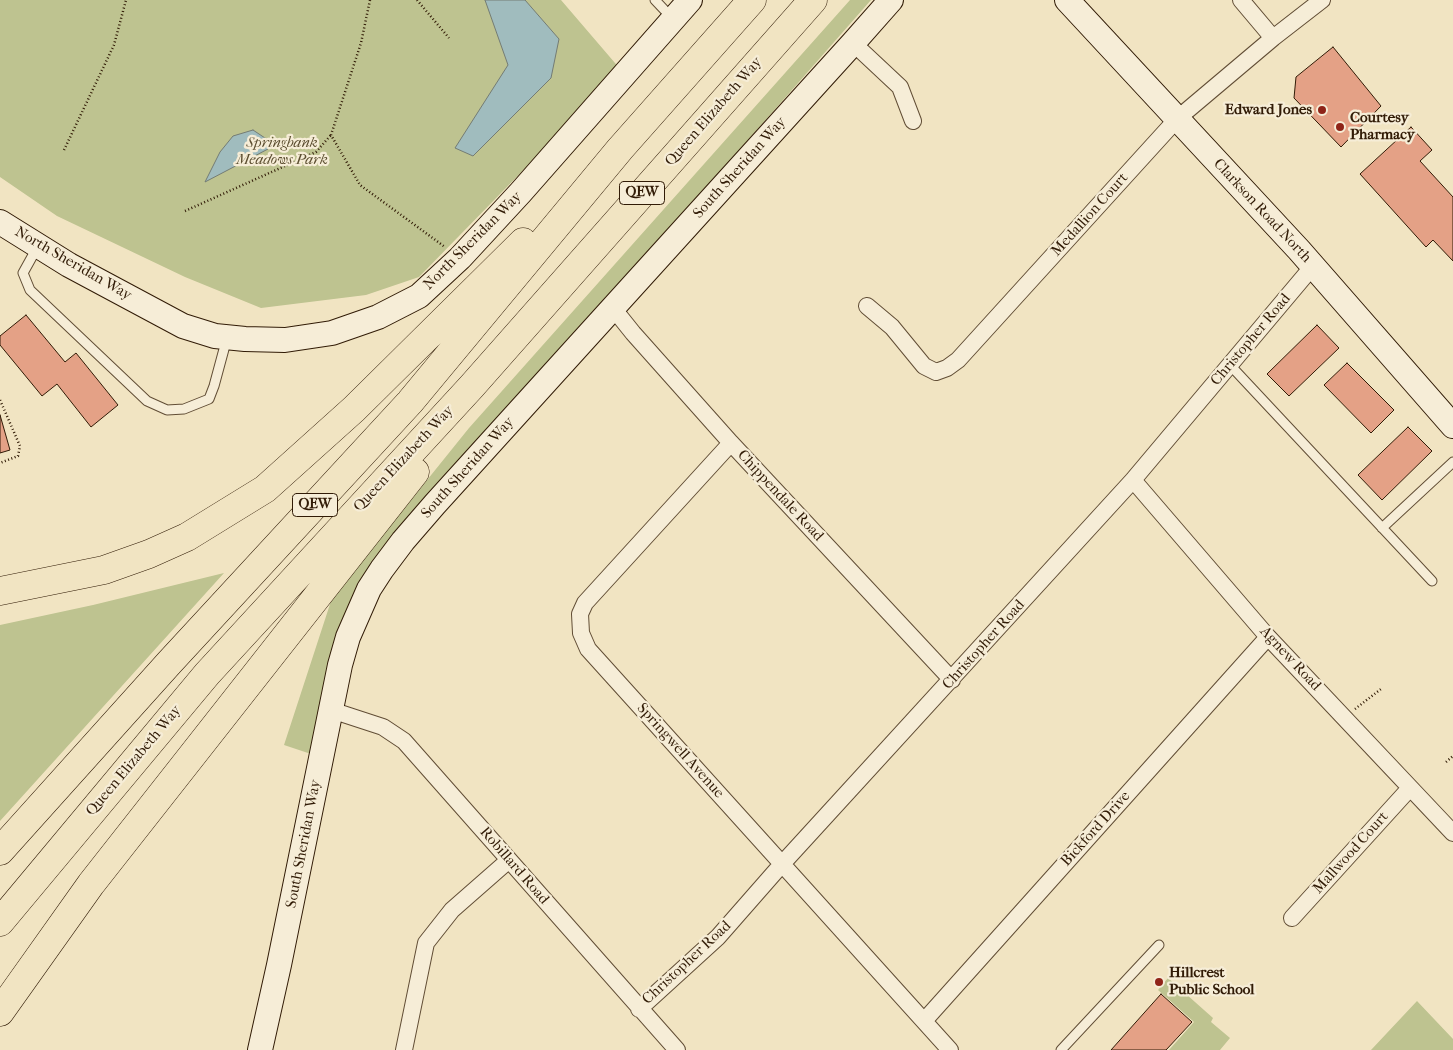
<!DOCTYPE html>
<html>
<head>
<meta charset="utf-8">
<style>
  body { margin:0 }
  canvas { display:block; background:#f1e4c2 }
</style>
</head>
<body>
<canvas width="1453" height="1050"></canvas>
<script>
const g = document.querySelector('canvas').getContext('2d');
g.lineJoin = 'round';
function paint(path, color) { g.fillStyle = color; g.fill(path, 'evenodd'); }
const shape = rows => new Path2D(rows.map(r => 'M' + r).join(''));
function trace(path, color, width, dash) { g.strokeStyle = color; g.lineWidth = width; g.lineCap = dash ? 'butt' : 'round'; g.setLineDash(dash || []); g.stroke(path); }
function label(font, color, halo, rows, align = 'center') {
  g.font = font + ' "IM FELL French Canon",serif'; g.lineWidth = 4.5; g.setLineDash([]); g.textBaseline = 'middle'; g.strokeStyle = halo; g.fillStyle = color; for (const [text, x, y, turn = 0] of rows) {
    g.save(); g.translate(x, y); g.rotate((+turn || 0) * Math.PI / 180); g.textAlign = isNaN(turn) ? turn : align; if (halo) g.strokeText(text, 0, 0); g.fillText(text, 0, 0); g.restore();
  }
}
const green = shape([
  [0,0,561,0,621,70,419,277,366,295,261,308,185,277,57,216,0,177],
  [850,0,871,0,480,445,391,543,314,755,284,745,332,598,469,428],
  [224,573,0,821,0,625,93,605],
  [1168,978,1213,1018,1211,1022,1230,1038,1220,1050,1169,1050,1194,1022,1158,990],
  [1417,1001,1453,1039,1453,1050,1371,1050]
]);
const water = shape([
  [485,0,525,0,559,39,551,78,473,156,455,148,508,65,485,0],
  [253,130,268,140,268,149,205,182,220,152,233,136,253,130]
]);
const building = shape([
  [1333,47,1381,106,1341,147,1294,98,1296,77,1333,47],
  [1411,127,1432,150,1420,161,1453,197,1453,261,1433,240,1426,247,1360,174,1411,127],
  [26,315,65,362,76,353,118,405,91,427,57,384,42,396,0,345,0,336,26,315],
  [1317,325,1339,348,1289,396,1267,374,1317,325],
  [1347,363,1394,410,1371,433,1324,385,1347,363],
  [0,415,10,450,0,453,0,415],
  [1408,427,1432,451,1382,500,1358,475,1408,427],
  [1161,994,1192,1022,1166,1050,1111,1050,1161,994]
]);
const path = shape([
  [370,0,361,43,331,135,360,185,445,247],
  [417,0,449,38],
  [64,150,114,45,126,0],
  [185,211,316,152,331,135],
  [0,400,20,446,18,456,0,463],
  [1355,709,1381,689],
  [1446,762,1453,756]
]);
const lane = shape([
  [655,0,672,18],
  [38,246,23,273,30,290,147,401,167,410,184,409,209,399,214,386,227,338],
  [1230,365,1432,581],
  [1382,528,1453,462],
  [1061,1050,1159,945]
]);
const street = shape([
  [1241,0,1273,38],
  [853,43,900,87,913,121],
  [867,306,892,327,924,366,936,372,947,368,958,360,1177,119,1273,38,1322,0],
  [613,308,633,333,731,443,952,680],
  [731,443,585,603,580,614,581,633,588,649,950,1050],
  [1133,480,1268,637,1453,833],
  [331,710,383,727,404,741,677,1050],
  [1292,918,1410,788],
  [639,1009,718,937,782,864,1133,480,1313,266],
  [924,1021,1268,637],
  [404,1050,426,943,452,910,509,860]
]);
const secondary = shape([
  [1067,0,1299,250,1453,426],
  [0,222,69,265,183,326,215,336,245,339,285,340,332,333,378,317,419,296,460,258,521,192,690,0],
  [260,1050,279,965,340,665,348,637,369,589,382,569,403,541,435,504,853,43,891,0]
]);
const highway = shape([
  [0,591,104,570,149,554,187,537,265,489,354,409,523,242],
  [0,851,169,663,410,402,620,149,752,0],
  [0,922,207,674,472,386,813,0],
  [0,1012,91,884,415,472]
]);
const markers = [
  [1322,110,5,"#8f2418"],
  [1340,127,5,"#8f2418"],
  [1159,982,5,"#8f2418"]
];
const shields = [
  [642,193,45],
  [315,505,45]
];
const shieldNames = [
  ["QEW",642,193],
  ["QEW",315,505]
];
const poiNames = [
  ["Edward Jones",1312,110,"right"],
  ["Courtesy",1350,118],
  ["Pharmacy",1350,135],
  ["Hillcrest",1169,973],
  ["Public School",1169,990]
];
const streetNames = [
  ["Queen Elizabeth Way",714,112,-49],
  ["South Sheridan Way",740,168,-48],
  ["Clarkson Road North",1262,211,47],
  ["Medallion Court",1090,215,-48],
  ["North Sheridan Way",473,241,-45],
  ["North Sheridan Way",73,264,30],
  ["Christopher Road",1251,340,-50],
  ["Queen Elizabeth Way",404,459,-47],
  ["South Sheridan Way",468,468,-48],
  ["Chippendale Road",780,496,47],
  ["Christopher Road",984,645,-48],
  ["Agnew Road",1290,659,47],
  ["Springwell Avenue",680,751,48],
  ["Queen Elizabeth Way",134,761,-50],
  ["Bickford Drive",1096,829,-48],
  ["South Sheridan Way",304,844,-79],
  ["Mallwood Court",1351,853,-48],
  ["Robillard Road",514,866,49],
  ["Christopher Road",687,963,-43]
];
const parkNames = [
  ["Springbank",282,143],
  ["Meadows Park",282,160]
];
paint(green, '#bec390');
paint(water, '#a0bcbe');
trace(water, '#747c74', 1);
paint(building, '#e4a186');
trace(building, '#311b06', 1);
trace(lane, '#614d35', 11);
trace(street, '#614d35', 18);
trace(secondary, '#311b06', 26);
trace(highway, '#311b06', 29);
trace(path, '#311b06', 2.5, [1, 2.5]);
trace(lane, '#f6edd7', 9);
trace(street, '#f6edd7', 16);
trace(secondary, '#f6edd7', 24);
trace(highway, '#f1e4c2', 28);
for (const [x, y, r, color] of markers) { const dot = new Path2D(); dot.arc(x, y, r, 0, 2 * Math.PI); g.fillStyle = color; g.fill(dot); trace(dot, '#f6edd7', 2); }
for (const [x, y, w] of shields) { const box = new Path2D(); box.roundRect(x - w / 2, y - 11.5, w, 23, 4); g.fillStyle = '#f6edd7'; g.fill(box); trace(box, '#311b06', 1); }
label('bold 14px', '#311b06', null, shieldNames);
label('bold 15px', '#311b06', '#f6edd7', poiNames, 'left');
label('15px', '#311b06', '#f6edd7', streetNames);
label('italic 15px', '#5b4d2f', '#f6edd7', parkNames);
</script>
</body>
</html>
